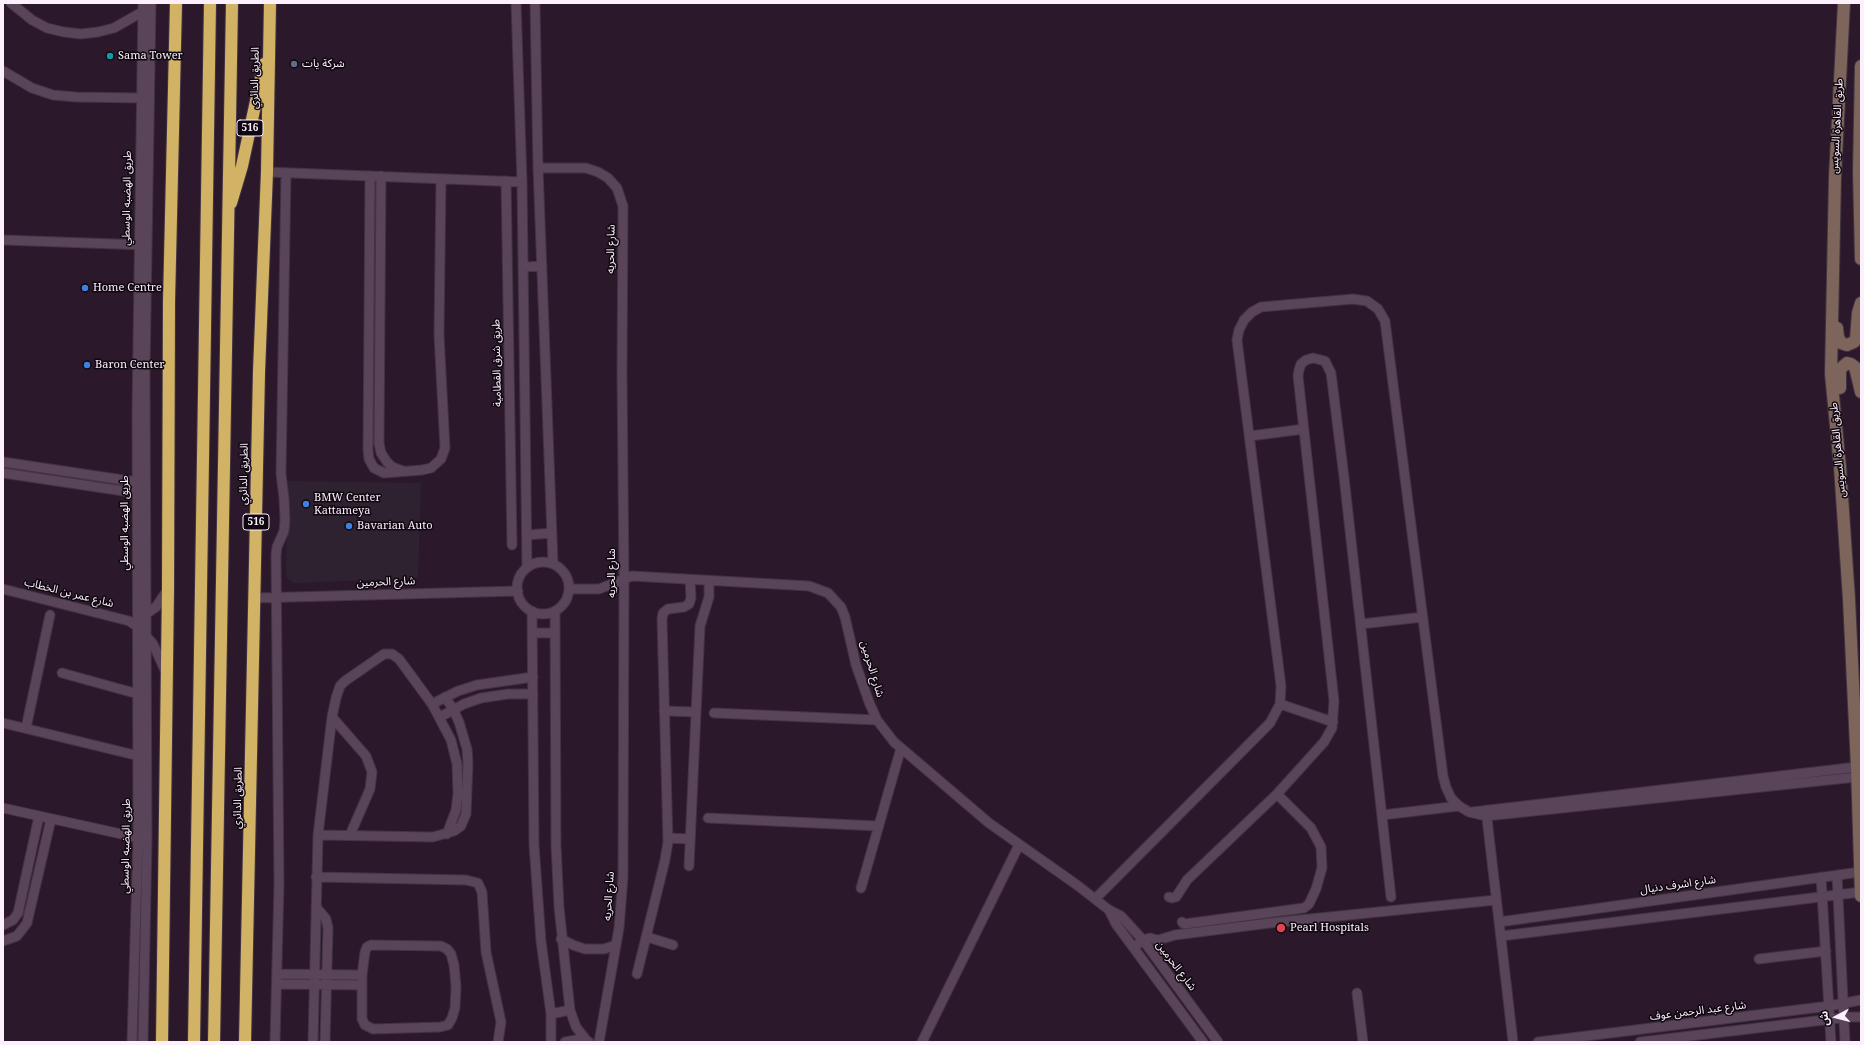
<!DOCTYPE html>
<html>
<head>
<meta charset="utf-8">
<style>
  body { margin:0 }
  #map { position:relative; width:1864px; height:1045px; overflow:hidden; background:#2b192b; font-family:"Noto Serif","Noto Sans Arabic",serif }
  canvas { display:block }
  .frame { position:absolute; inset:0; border:4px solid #fdf0fd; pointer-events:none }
  .north { position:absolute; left:1816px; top:997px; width:40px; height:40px; -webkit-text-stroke:3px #0f070f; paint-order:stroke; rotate:263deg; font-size:11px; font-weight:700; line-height:16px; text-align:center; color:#fdf0fd }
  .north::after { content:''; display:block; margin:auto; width:14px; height:18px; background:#fdf0fd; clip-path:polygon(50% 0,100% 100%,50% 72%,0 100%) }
</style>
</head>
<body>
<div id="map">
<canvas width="1864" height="1045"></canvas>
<div class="frame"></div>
<div class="north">ش</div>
</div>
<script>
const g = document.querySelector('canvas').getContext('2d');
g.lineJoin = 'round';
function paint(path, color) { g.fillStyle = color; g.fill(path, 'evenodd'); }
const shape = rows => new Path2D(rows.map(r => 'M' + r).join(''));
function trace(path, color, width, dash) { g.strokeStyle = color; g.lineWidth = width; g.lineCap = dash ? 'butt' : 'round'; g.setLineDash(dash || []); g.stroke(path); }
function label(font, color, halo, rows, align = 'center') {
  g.font = font + ' "Noto Serif","Noto Sans Arabic",serif'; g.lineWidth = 3; g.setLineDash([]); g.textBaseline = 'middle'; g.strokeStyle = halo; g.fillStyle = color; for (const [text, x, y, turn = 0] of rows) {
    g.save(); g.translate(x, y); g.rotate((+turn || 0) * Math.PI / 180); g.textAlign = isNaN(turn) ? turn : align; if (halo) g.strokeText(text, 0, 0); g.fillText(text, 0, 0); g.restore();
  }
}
const commercial = shape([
  [287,481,421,483,418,578,294,583,286,577]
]);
const street = shape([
  [11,3,32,20,47,28,64,32,81,34,98,32,114,28,142,12],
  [516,3,522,182,527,567],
  [535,3,538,168,553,563],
  [3,71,32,88,53,95,76,97,142,98],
  [538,168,586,168,598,172,608,178,617,188,623,206,622,373,624,578,623,877,619,928,599,1042],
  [267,172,522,182],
  [370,176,368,450,369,459,374,468,384,473,422,470,431,468,441,459,445,448,439,335,441,179],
  [381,176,379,443,381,453,387,462,392,467,403,471],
  [506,181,512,545],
  [3,240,144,245],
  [523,267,542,266],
  [1250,436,1304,429],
  [3,462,137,482],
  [3,473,137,493],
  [527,535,552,533],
  '517 588a26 26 0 1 1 52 0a26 26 0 1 1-52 0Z',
  [3,589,129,621,138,627,153,644,165,670],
  [569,589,599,589,632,576,809,586,828,593,841,607,845,617,856,665,869,702,877,720,894,742,989,823,1077,885,1109,910,1121,916,1143,940,1218,1042],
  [255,598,518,591],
  [532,611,534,845,541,941,551,1014,551,1042],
  [555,611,556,845,559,907,570,1010,576,1027,587,1041],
  [143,616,156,607,168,589],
  [1361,624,1423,617],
  [532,633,555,633],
  [62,673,138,694],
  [432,704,458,691,477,685,533,677],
  [1280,704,1333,722],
  [664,711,696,712],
  [714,713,877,720],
  [332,717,366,756,372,772,370,789,350,835],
  [440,717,464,704,481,698,508,694,533,694],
  [3,723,139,756],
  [26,728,50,615],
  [3,808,144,839],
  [1486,810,1513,1042],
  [1472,812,1857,767],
  [1382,815,1459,806],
  [708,818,878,826],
  [318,835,433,837,454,831,461,826,466,814,468,763,467,749,459,722,453,709,445,697],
  [668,838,690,839],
  [689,866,700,626,709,597,709,581],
  [1837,875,1845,1042],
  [316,877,466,880,478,883,482,892,486,952,501,1022,498,1042],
  [1821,877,1831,1042],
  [861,888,901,748],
  [1169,897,1172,898,1176,897,1187,880,1277,794,1324,742,1332,728,1334,701,1298,376,1299,370,1301,364,1306,360,1313,358,1325,361,1331,373,1344,477,1391,897],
  [1095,899,1270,723,1280,704,1281,686,1237,340,1239,330,1244,320,1252,312,1261,307,1353,299,1367,301,1378,309,1385,321,1443,776,1446,787,1451,798,1459,806,1469,812,1486,816,1857,777],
  [316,907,326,919,328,928,325,1042],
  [1109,910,1116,924,1203,1042],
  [1182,922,1184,924,1304,908,1309,904,1316,889,1322,868,1321,847,1311,828,1277,794],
  [1499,922,1860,872],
  [3,925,13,920,18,913,39,816],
  [1501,936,1861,892],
  [647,937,673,945],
  [561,939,573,945,585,949,604,949,616,945],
  [3,941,17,936,27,923,51,819],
  [371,945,441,946,447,949,451,954,454,965,456,986,455,1008,452,1018,448,1025,440,1027,373,1029,365,1025,362,1019,362,975,365,952,367,947,371,945],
  [1134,947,1143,940,1150,938,1158,940,1175,935,1270,923,1496,900],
  [1759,959,1826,951],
  [277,974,362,975],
  [637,974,665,860,668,842,662,619,663,613,668,609,684,607,689,604,691,598,690,580],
  [277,984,362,985],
  [1357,993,1363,1042],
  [551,1014,570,1010],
  [132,1042,138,838,137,412,143,3],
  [143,1042,147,840,145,372,151,3],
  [275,1042,279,884,276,555,277,547,284,531,285,520,284,498,281,474,286,173],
  [313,1042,318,835,332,717,336,698,340,686,345,681,384,654,392,654,399,659,432,704,451,740,457,764,458,794,456,810,447,834],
  [565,1042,576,1040,589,1042],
  [922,1042,1019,845],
  [1538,1042,1829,1006,1861,1000],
  [1640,1042,1849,1017,1861,1017]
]);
const secondary = shape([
  [1844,3,1835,177,1831,374,1840,467,1849,599,1857,767,1861,896],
  [1861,66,1859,172,1861,259],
  [1837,328,1838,337,1841,343,1847,345,1854,342,1856,339,1858,313,1861,303],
  [1840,388,1840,369,1847,363,1851,364,1855,367,1861,392]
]);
const highway = shape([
  [231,203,242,166,264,64],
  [162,1042,168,588,169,302,176,3],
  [194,1042,210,3],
  [214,1042,232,3],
  [245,1042,259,372,267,172,270,3]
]);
const markers = [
  [110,56,4,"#0f9aa8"],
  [294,64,4,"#5c6f8a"],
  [85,288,4,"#3f7fe0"],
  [87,365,4,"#3f7fe0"],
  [306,504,4,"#3f7fe0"],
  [349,526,4,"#3f7fe0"],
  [1281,928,5,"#e0444e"]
];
const shields = [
  [250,128,26],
  [256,522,26]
];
const shieldNames = [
  ["516",250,128],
  ["516",256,522]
];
const poiNames = [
  ["Sama Tower",118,56],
  ["شركة يات",302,64],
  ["Home Centre",93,288],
  ["Baron Center",95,365],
  ["BMW Center",314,498],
  ["Kattameya",314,511],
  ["Bavarian Auto",357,526],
  ["Pearl Hospitals",1290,928]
];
const streetNames = [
  ["الطريق الدائري",255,78,-89],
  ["طريق القاهرة السويس",1837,126,-87],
  ["طريق الهضبه الوسطي",127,198,-89],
  ["شارع الحريه",611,249,-89],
  ["طريق شرق القطامية",497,363,-91],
  ["طريق القاهرة السويس",1838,450,-95],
  ["الطريق الدائري",244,474,-89],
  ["طريق الهضبه الوسطي",125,523,-90],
  ["شارع الحريه",612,573,-90],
  ["شارع الحرمين",386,582,-2],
  ["شارع عمر بن الخطاب",69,593,14],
  ["شارع الحرمين",872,669,73],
  ["الطريق الدائري",238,798,-89],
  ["طريق الهضبه الوسطي",126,846,-89],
  ["شارع اشرف دنيال",1678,885,-8],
  ["شارع الحريه",609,896,-86],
  ["شارع الحرمين",1176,966,53],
  ["شارع عبد الرحمن عوف",1698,1011,-7]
];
paint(commercial, '#2f2230');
trace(street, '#423342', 11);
trace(secondary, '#423342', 14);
trace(highway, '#423342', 14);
trace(street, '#594459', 9);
trace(secondary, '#7d655c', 12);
trace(highway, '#d2b264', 12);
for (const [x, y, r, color] of markers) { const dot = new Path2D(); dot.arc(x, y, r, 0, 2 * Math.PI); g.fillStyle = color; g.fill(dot); trace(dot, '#0f070f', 1.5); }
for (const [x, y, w] of shields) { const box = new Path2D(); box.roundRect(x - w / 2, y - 8, w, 16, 3); g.fillStyle = '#0f070f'; g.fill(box); trace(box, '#fdf0fd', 1); }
label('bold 10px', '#fdf0fd', null, shieldNames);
label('11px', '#fdf0fd', '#0f070f', poiNames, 'left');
label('11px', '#fdf0fd', '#0f070f', streetNames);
</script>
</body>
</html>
